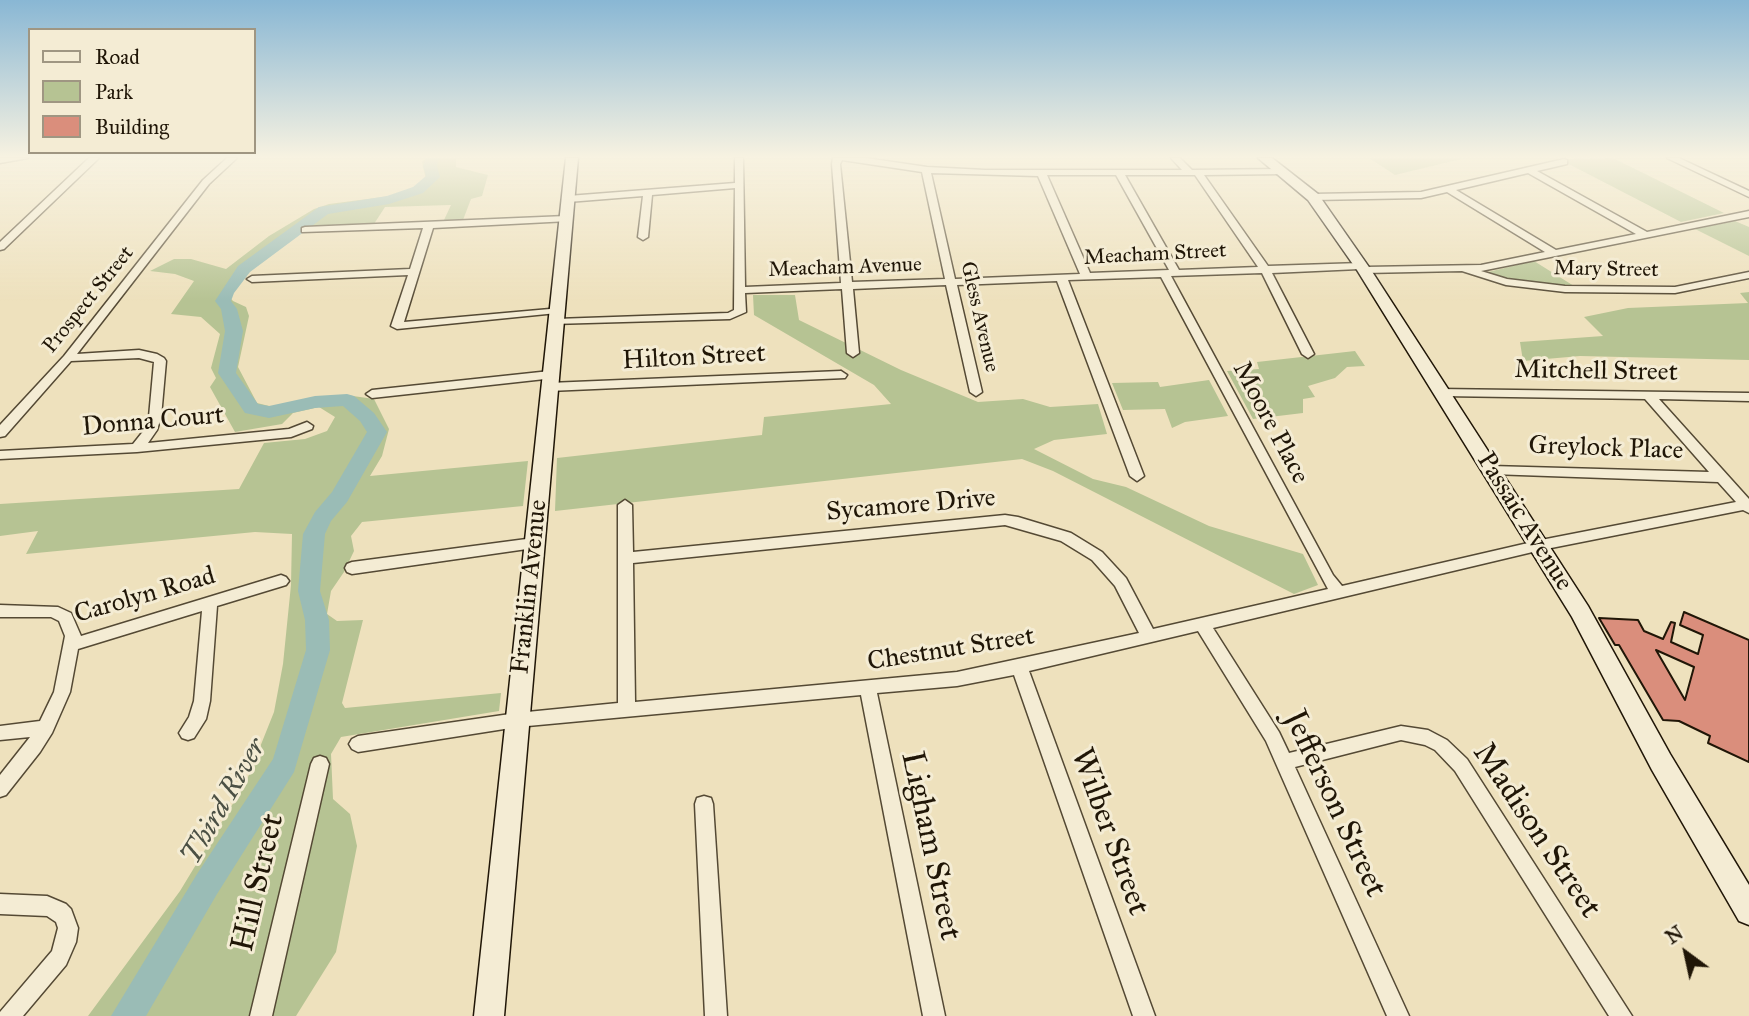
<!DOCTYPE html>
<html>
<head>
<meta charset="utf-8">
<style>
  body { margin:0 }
  #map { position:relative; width:1749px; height:1016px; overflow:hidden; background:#eee1bd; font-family:"IM FELL Great Primer",serif }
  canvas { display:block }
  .legend { position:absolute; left:28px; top:28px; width:228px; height:126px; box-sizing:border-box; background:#f4ecd4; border:2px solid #9f9682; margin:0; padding:9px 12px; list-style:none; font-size:21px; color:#201607 }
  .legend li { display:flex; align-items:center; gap:14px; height:35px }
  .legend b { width:35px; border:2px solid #9f9682 }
  .north { position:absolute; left:1651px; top:918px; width:70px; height:70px; -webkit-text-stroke:5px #f4ecd4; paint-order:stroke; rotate:327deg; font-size:19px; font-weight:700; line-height:28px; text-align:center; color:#201607 }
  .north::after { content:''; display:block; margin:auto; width:24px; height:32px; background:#201607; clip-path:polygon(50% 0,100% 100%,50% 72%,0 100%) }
</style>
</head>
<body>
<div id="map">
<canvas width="1749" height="1016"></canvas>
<ul class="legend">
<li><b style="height:9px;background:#f4ecd4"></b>Road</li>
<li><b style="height:19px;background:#b6c393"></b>Park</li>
<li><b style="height:19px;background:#da8e7c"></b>Building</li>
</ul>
<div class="north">N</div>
</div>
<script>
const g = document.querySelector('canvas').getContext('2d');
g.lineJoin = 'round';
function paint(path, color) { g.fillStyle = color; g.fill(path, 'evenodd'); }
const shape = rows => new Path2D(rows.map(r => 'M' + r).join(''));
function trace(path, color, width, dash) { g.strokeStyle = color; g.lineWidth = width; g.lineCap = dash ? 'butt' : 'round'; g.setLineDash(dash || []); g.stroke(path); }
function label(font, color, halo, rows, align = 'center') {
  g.font = font + ' "IM FELL Great Primer",serif'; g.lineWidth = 6; g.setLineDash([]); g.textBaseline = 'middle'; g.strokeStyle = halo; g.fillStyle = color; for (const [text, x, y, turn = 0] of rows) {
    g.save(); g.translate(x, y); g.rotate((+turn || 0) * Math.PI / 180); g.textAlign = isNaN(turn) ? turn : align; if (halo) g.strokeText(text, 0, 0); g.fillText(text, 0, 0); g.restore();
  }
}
const green = shape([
  [426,158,456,158,456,167,488,175,482,196,471,199,463,220,444,220,451,205,385,207,374,224,298,228,244,269,226,293,233,301,246,307,249,316,238,367,257,403,273,407,319,397,346,395,374,399,389,429,382,456,370,476,528,461,523,506,362,522,351,536,354,551,344,572,331,591,327,614,337,621,363,620,342,703,345,708,501,693,499,711,341,737,331,754,333,799,350,814,357,846,336,952,296,1016,88,1016,180,891,246,782,274,712,283,664,291,585,292,534,255,532,26,554,38,531,0,536,0,504,239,489,264,443,305,439,327,431,335,417,319,407,293,413,282,424,235,432,210,387,216,378,211,368,220,334,201,317,171,314,194,281,175,274,150,271,174,259,191,259,226,269,269,236,314,209,329,204,390,196,410,189,426,180,422,162],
  [1369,158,1466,158,1395,175],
  [1613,158,1724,213,1681,222,1559,159],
  [1735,221,1749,227,1749,256,1695,229],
  [1534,261,1574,286,1539,285,1496,278,1488,272],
  [1749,292,1749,360,1580,356,1523,361,1520,342,1603,336,1584,317,1628,308,1748,303,1740,293],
  [753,295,795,295,799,320,901,370,978,402,1023,399,1050,407,1098,404,1107,434,1054,440,1034,449,1093,479,1126,487,1209,526,1303,554,1318,585,1294,594,1053,471,1022,459,555,511,557,458,762,435,764,417,891,404,874,385,754,315],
  [1355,351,1365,366,1347,367,1335,378,1308,386,1315,397,1303,399,1303,413,1253,419,1227,371,1259,369,1257,362],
  [1209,380,1228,416,1185,422,1172,428,1165,409,1123,410,1112,383,1158,382,1160,387]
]);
const river = shape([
  [426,158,439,158,437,166,440,177,423,193,389,204,328,214,250,272,234,293,231,301,237,309,243,331,236,373,258,404,269,406,315,396,347,394,354,396,374,413,387,432,347,502,331,521,325,534,320,591,329,620,330,650,294,772,217,894,146,1016,111,1016,197,874,273,759,306,650,305,620,298,591,303,534,315,512,332,492,367,432,360,421,343,406,315,408,269,418,245,413,218,373,225,331,221,309,215,301,238,266,319,207,387,196,413,187,426,176,423,166,426,158]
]);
const building = shape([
  [1684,612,1749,640,1749,762,1708,743,1710,736,1679,721,1663,720,1619,645,1615,645,1599,618,1638,620,1644,631,1663,639,1671,622,1675,623,1671,642,1698,654,1703,635,1680,625,1684,612],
  [1656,650,1694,667,1685,700,1656,650]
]);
const street = shape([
  [0,158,28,158,0,163,0,158],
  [89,158,99,158,4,249,0,250,0,242,89,158],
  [227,158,237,158,209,184,77,354,139,350,157,354,164,358,166,361,161,417,157,430,148,443,289,429,307,422,313,426,312,429,291,437,137,452,0,459,0,451,133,444,145,429,149,417,154,362,139,358,71,361,5,436,0,437,0,425,64,356,203,180,227,158],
  [735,158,743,158,745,287,841,283,832,164,833,158,866,158,927,167,985,170,1182,170,1171,158,1180,158,1192,170,1281,169,1284,170,1284,174,1204,175,1268,266,1361,263,1366,267,1481,265,1545,252,1447,192,1421,198,1313,200,1308,197,1313,194,1421,192,1564,159,1567,160,1567,164,1537,171,1647,232,1749,211,1749,217,1481,271,1507,279,1565,286,1675,287,1749,272,1749,278,1675,293,1565,292,1506,285,1462,271,1364,273,1359,269,1272,273,1314,354,1308,358,1302,354,1262,273,1171,276,1333,575,1342,586,1541,540,1736,502,1718,482,1491,474,1484,470,1491,466,1709,472,1645,399,1442,396,1436,392,1438,389,1749,393,1749,401,1659,399,1749,499,1749,513,1743,510,1541,550,1213,628,1279,732,1289,753,1401,726,1428,730,1447,740,1467,759,1632,1016,1609,1016,1455,771,1435,750,1425,745,1401,740,1295,767,1409,1016,1387,1016,1266,741,1198,631,1029,671,1155,1016,1133,1016,1014,675,957,686,877,693,945,1016,923,1016,861,695,517,727,358,752,352,749,349,744,352,739,358,736,517,713,618,703,618,505,625,500,632,505,633,552,1005,515,1018,517,1071,533,1102,552,1126,578,1153,629,1328,589,1161,277,1068,280,1144,476,1137,481,1130,476,1057,281,957,285,982,392,976,396,970,392,946,285,853,289,859,353,853,357,847,353,842,289,745,293,746,312,730,319,552,324,550,322,556,319,728,313,734,310,735,188,652,195,648,237,643,240,638,237,643,196,568,202,563,199,568,196,735,183,735,158],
  [842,160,922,172,945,279,852,282,840,164,842,160],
  [931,173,1038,176,1080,274,955,279,931,173],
  [1528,173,1636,234,1556,250,1456,190,1528,173],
  [1047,175,1116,175,1169,270,1090,273,1047,175],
  [1125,175,1195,175,1258,267,1179,270,1125,175],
  [1005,525,1061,541,1092,560,1115,586,1139,633,957,672,635,702,633,563,1005,525],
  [1667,158,1679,158,1749,191,1749,197,1667,158],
  [566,216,569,217,569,221,433,228,404,322,561,308,561,312,557,313,397,329,391,326,408,275,252,282,247,279,252,276,410,269,423,228,302,232,302,228,305,227,566,216],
  [550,371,556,375,554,378,372,398,366,394,372,390,550,371],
  [841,371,847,375,845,378,549,391,543,387,549,383,841,371],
  [534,538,539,539,541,543,539,547,534,548,352,574,347,572,345,568,347,564,352,562,534,538],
  [281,575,286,577,289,581,286,585,217,606,210,701,206,719,194,738,188,740,182,738,179,733,189,717,194,701,202,611,78,649,70,692,52,733,40,752,6,795,0,797,0,775,30,737,0,740,0,726,40,721,54,692,65,636,59,621,51,617,0,617,0,605,58,607,71,613,81,636,281,575],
  [320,756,326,758,329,764,272,1016,250,1016,311,764,314,758,320,756],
  [704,796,711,798,713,804,727,1016,705,1016,695,804,697,798,704,796],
  [0,894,47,896,66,904,71,909,78,928,76,942,66,965,23,1016,0,1016,0,1012,52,951,58,928,56,922,47,916,0,914,0,894]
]);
const secondary = shape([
  [566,158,578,158,504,1016,474,1016,566,158],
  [1258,158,1272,158,1318,194,1371,270,1450,392,1588,606,1670,754,1749,885,1749,925,1739,921,1652,770,1572,617,1357,270,1308,200,1258,158]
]);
const farStreetnames = [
  ["Meacham Street",1155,255,-3],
  ["Meacham Avenue",845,268,-2],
  ["Mary Street",1606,270,1],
  ["Prospect Street",89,300,-51],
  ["Gless Avenue",979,317,77]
];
const streetNames = [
  ["Hilton Street",694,358,-3],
  ["Mitchell Street",1596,372,1],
  ["Donna Court",153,422,-5],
  ["Moore Place",1270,423,62],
  ["Greylock Place",1606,449,2],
  ["Sycamore Drive",911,506,-5],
  ["Passaic Avenue",1524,522,58],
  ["Franklin Avenue",530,587,-84],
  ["Carolyn Road",145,596,-16],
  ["Chestnut Street",951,650,-9]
];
const waterNames = [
  ["Third River",225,802,-60]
];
const nearStreetnames = [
  ["Jefferson Street",1334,804,65],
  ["Madison Street",1536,831,56],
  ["Wilber Street",1109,832,70],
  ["Ligham Street",930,846,78],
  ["Hill Street",259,883,-77]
];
paint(green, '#b6c393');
paint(river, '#9abcb6');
paint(building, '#da8e7c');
trace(building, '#201607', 2);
trace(street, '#544934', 3);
trace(secondary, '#201607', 3);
paint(street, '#f4ecd4');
paint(secondary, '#f4ecd4');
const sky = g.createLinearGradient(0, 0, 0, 301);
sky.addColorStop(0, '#89b7d4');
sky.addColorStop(0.52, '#f7f2e1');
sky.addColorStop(1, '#f7f2e100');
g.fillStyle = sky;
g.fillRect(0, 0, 1749, 301);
label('21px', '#201607', '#f4ecd4', farStreetnames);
label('26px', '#201607', '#f4ecd4', streetNames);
label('italic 28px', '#4b5044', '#f4ecd4', waterNames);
label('32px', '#201607', '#f4ecd4', nearStreetnames);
</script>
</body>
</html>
